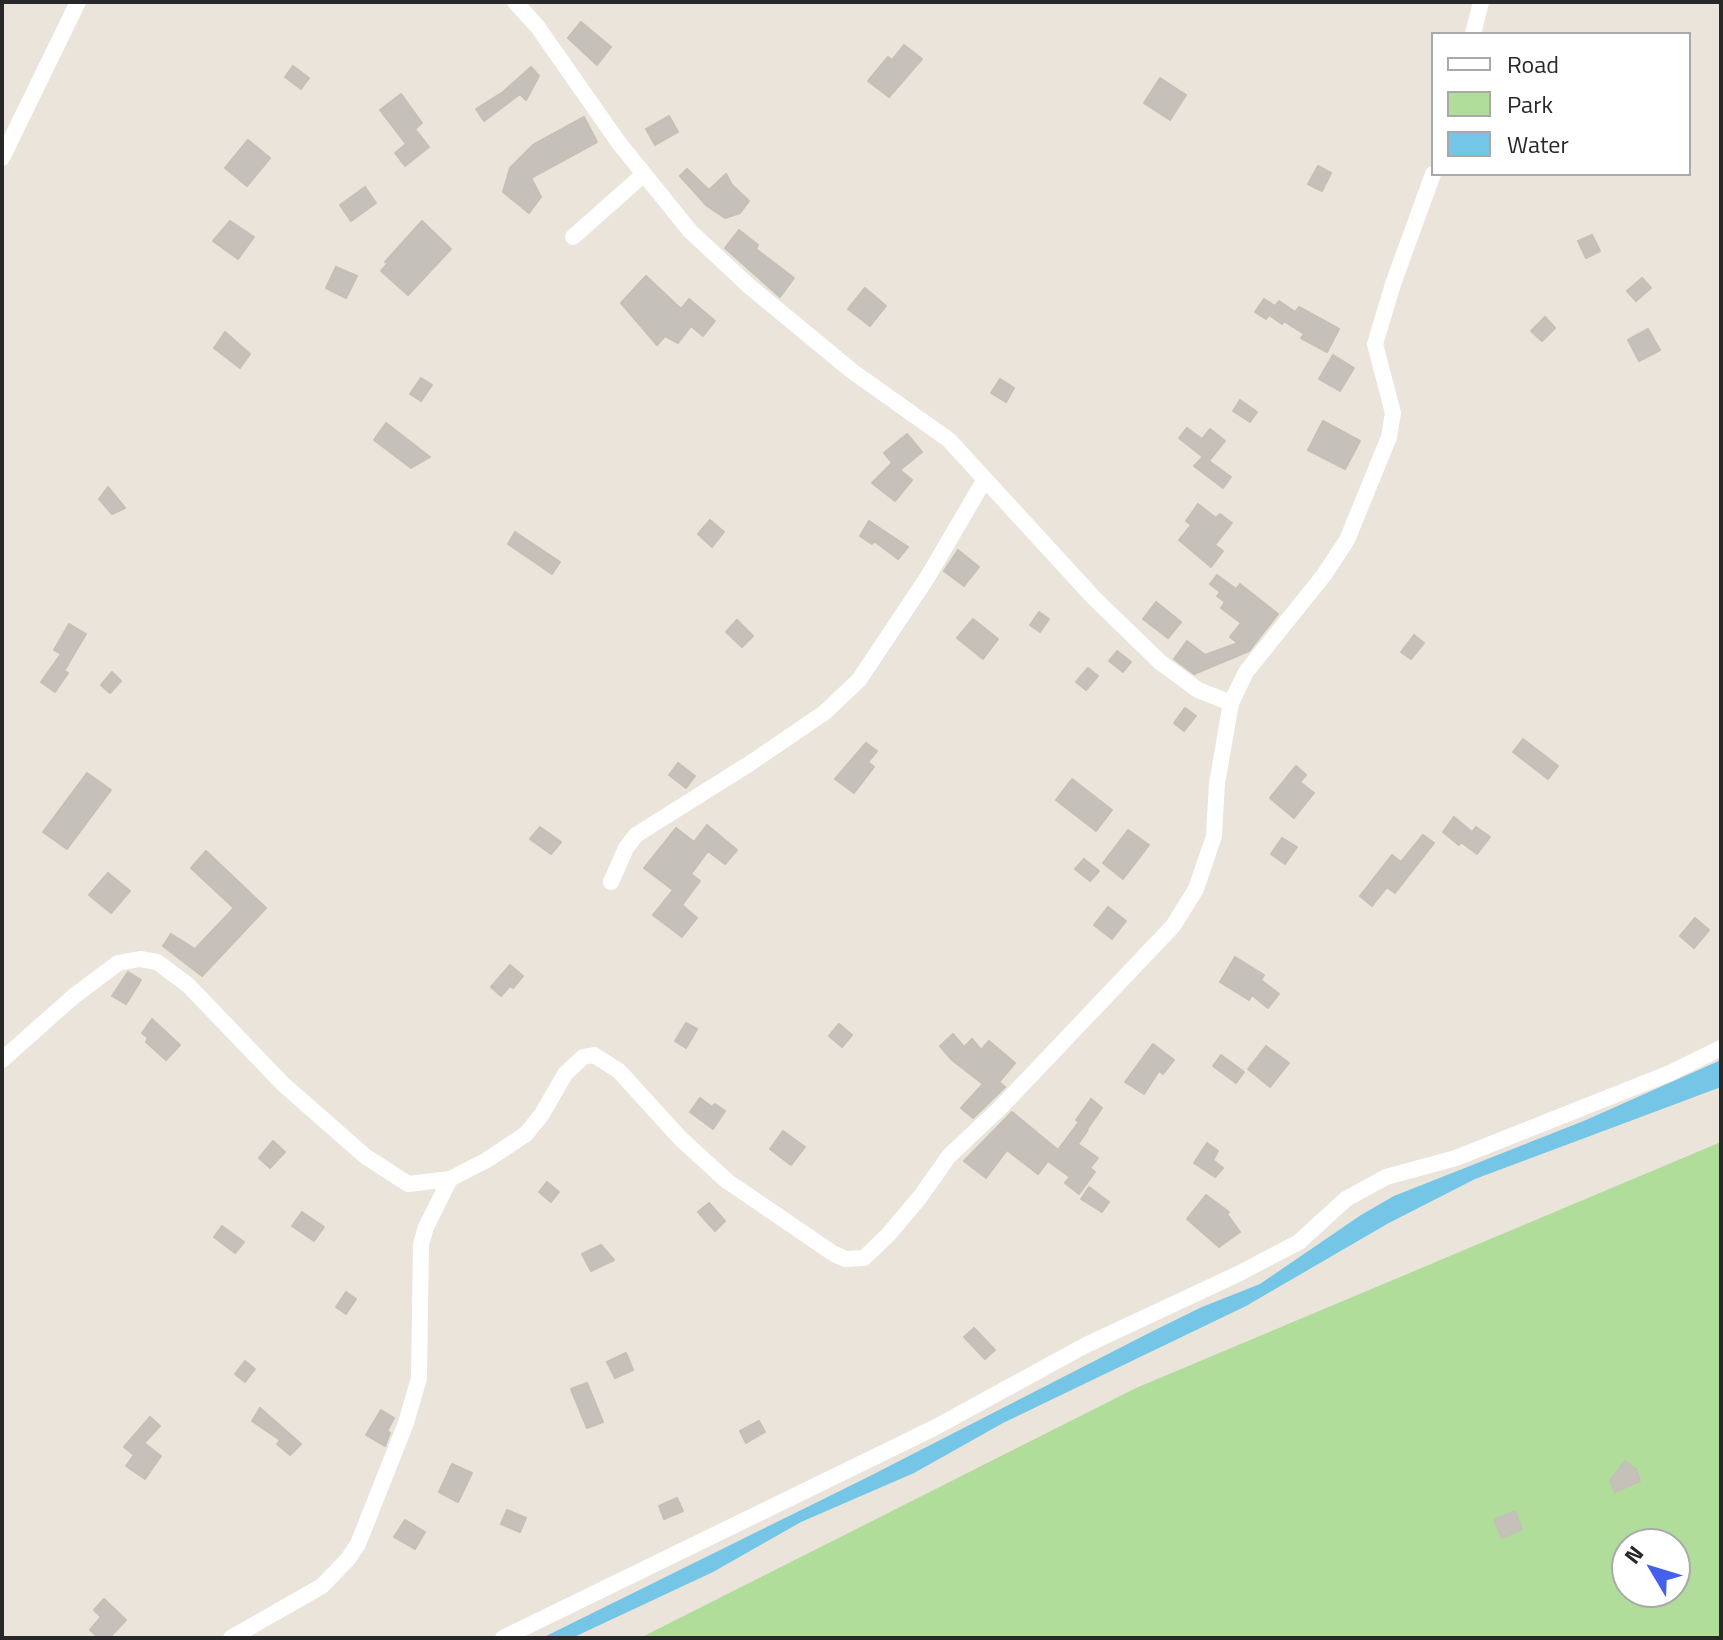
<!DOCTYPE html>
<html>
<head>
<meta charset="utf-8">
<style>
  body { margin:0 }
  #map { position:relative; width:1723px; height:1640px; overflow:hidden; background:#eae4db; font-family:"Titillium Web",sans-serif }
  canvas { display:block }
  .frame { position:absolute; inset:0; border:4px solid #282828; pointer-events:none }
  .legend { position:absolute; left:1431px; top:32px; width:260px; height:144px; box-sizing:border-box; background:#fff; border:2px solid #a9a9a9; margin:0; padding:10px 14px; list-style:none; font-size:24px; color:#282828 }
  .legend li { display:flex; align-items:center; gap:16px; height:40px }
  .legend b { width:40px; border:2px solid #a9a9a9 }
  .north { position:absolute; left:1611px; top:1528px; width:80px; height:80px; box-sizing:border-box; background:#fff; border:2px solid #a9a9a9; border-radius:50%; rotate:308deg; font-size:22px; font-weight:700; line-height:32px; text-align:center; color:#282828 }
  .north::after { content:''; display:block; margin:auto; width:28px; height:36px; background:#4460ed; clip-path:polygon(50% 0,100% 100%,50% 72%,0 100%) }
</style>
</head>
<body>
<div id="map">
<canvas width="1723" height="1640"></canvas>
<div class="frame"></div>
<ul class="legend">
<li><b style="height:10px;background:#fff"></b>Road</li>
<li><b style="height:22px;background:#b0dd9a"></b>Park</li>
<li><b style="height:22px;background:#74c5e6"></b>Water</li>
</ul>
<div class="north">N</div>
</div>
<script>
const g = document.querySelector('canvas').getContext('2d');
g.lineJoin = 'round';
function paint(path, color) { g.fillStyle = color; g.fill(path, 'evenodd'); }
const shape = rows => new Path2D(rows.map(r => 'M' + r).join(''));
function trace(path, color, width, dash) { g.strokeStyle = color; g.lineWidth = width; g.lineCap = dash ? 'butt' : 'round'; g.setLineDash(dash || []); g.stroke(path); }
const green = shape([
  [1721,1142,1721,1638,640,1638,1136,1388],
  [1627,1544,1675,1544,1675,1592,1627,1592]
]);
const water = shape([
  [1721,1060,1721,1087,1475,1179,1387,1224,1246,1306,1003,1423,914,1473,801,1522,713,1572,572,1638,542,1638,866,1478,1153,1331,1202,1307,1260,1284,1361,1215,1394,1196,1586,1120]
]);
const building = shape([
  [581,22,611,47,597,65,568,38,581,22],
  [904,45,922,59,889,97,868,81,888,57,892,60,904,45],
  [293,66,309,78,301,89,285,77,293,66],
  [531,67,539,76,526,100,520,94,484,121,476,109,503,92,531,67],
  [1160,78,1186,95,1170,120,1144,103,1160,78],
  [401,94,422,123,415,129,429,147,405,166,395,153,406,144,380,110,401,94],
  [669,116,678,132,655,145,646,129,669,116],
  [584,117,597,142,531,178,541,197,529,213,503,192,510,168,533,145,584,117],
  [248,140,270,158,247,186,225,168,248,140],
  [1318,166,1331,173,1322,191,1308,184,1318,166],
  [687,169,709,190,726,174,732,185,749,201,740,213,725,218,707,206,680,176,687,169],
  [365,187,376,203,351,221,340,205,365,187],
  [230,221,254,237,238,259,213,241,230,221],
  [422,221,451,249,408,295,381,271,388,263,385,262,422,221],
  [739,230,758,245,756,249,794,278,780,297,725,248,739,230],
  [1592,235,1600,251,1586,258,1578,241,1592,235],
  [336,267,357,276,346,298,326,288,336,267],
  [646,276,681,309,689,299,715,321,703,336,691,326,678,343,665,336,657,345,621,303,646,276],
  [1642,278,1651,288,1636,301,1627,291,1642,278],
  [865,288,886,306,870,326,848,309,865,288],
  [1264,299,1275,306,1279,301,1295,312,1299,307,1339,329,1327,352,1301,338,1304,334,1284,321,1282,324,1269,315,1266,319,1255,312,1264,299],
  [1545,317,1555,328,1542,341,1531,331,1545,317],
  [1648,329,1660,350,1639,361,1628,340,1648,329],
  [225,332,250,354,240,368,214,348,225,332],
  [1333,355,1354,368,1340,391,1319,379,1333,355],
  [421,378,432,385,421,401,410,394,421,378],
  [1000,379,1014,388,1006,402,991,393,1000,379],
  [1240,400,1257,412,1250,422,1233,411,1240,400],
  [1323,421,1360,441,1345,469,1308,450,1323,421],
  [386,423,430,457,411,468,374,440,386,423],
  [1187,428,1202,439,1210,429,1225,441,1209,461,1231,477,1223,488,1194,466,1203,457,1179,438,1187,428],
  [907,434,922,452,900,470,912,480,895,501,872,483,892,463,884,453,907,434],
  [108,487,125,508,112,514,99,499,108,487],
  [1198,504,1216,518,1220,514,1232,523,1215,545,1223,551,1211,567,1179,540,1191,525,1186,521,1198,504],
  [710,520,724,532,712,547,698,534,710,520],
  [869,521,908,547,898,559,874,541,872,544,860,536,869,521],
  [515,532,560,562,552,574,508,544,515,532],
  [958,550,979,567,964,586,944,571,958,550],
  [1217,575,1236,589,1240,584,1278,614,1249,651,1194,674,1174,659,1187,641,1205,655,1238,643,1230,637,1241,623,1221,608,1225,602,1217,596,1220,592,1210,584,1217,575],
  [1156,602,1181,622,1168,638,1143,619,1156,602],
  [1039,612,1049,619,1040,632,1030,625,1039,612],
  [973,619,998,639,983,659,957,638,973,619],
  [737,620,753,636,742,647,726,632,737,620],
  [69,624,86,634,64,671,68,673,55,692,41,682,61,654,54,650,69,624],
  [1414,635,1424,643,1411,659,1401,652,1414,635],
  [1117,651,1131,662,1123,672,1109,661,1117,651],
  [1088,668,1098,676,1086,690,1076,682,1088,668],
  [112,672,121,681,110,693,101,685,112,672],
  [1185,708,1196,716,1184,731,1174,723,1185,708],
  [1523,739,1558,766,1548,779,1513,752,1523,739],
  [866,743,877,751,868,762,874,767,854,793,835,779,866,743],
  [678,763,695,776,686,788,669,775,678,763],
  [1296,766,1306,775,1300,782,1314,793,1294,818,1270,798,1296,766],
  [87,773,111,790,67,849,43,832,87,773],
  [1072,779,1112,810,1096,831,1056,800,1072,779],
  [1454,817,1472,832,1476,827,1490,837,1477,854,1461,842,1459,845,1443,832,1454,817],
  [707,825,737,850,725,864,708,851,691,874,700,881,682,905,697,918,682,937,653,915,673,890,644,868,676,828,694,842,707,825],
  [540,827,561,842,551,854,530,839,540,827],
  [1128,830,1149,845,1123,879,1103,863,1128,830],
  [1423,835,1434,843,1395,893,1387,887,1372,906,1360,896,1392,855,1401,862,1423,835],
  [1282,838,1297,847,1285,864,1271,854,1282,838],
  [206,851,266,908,202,976,163,946,171,934,195,949,234,908,191,868,206,851],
  [1084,859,1099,871,1090,881,1075,869,1084,859],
  [108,873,130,891,111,913,89,895,108,873],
  [1108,907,1126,921,1112,939,1094,925,1108,907],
  [1695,918,1709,930,1694,948,1680,936,1695,918],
  [1235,957,1264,975,1261,980,1279,994,1268,1008,1252,995,1249,1000,1220,982,1235,957],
  [510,965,523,976,513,988,510,986,501,996,491,987,510,965],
  [128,972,141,980,126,1004,112,996,128,972],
  [152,1019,180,1045,166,1060,146,1042,148,1038,142,1033,152,1019],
  [686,1023,697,1029,686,1048,675,1041,686,1023],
  [839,1024,852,1035,842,1047,829,1036,839,1024],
  [953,1034,964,1047,972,1039,981,1050,989,1041,1015,1063,999,1082,1005,1087,973,1118,961,1108,983,1084,952,1060,940,1046,953,1034],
  [1153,1044,1174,1060,1163,1074,1159,1071,1144,1094,1125,1082,1153,1044],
  [1266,1046,1289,1063,1270,1087,1248,1069,1266,1046],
  [1221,1055,1244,1072,1236,1083,1213,1066,1221,1055],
  [700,1098,712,1107,715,1104,725,1111,713,1129,690,1112,700,1098],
  [1091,1099,1102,1108,1088,1128,1076,1120,1091,1099],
  [1012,1112,1058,1150,1078,1123,1088,1130,1078,1144,1098,1158,1090,1168,1095,1172,1079,1194,1065,1183,1070,1177,1048,1161,1038,1174,1007,1150,986,1178,964,1161,1012,1112],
  [783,1131,805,1147,791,1165,770,1149,783,1131],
  [273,1141,285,1152,270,1168,259,1158,273,1141],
  [1207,1143,1218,1151,1213,1160,1223,1168,1215,1177,1194,1163,1207,1143],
  [547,1182,559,1192,551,1202,539,1192,547,1182],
  [1089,1187,1109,1202,1102,1212,1081,1199,1089,1187],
  [1206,1195,1229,1212,1227,1214,1240,1232,1219,1247,1187,1219,1206,1195],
  [709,1203,725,1221,715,1231,698,1212,709,1203],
  [302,1212,324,1227,314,1241,292,1226,302,1212],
  [222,1226,244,1242,235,1253,214,1237,222,1226],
  [601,1245,614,1260,591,1271,582,1254,601,1245],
  [346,1292,356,1299,346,1314,336,1307,346,1292],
  [974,1328,995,1350,985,1359,964,1337,974,1328],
  [626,1353,633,1370,615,1378,607,1362,626,1353],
  [245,1361,255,1369,245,1382,235,1374,245,1361],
  [587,1383,603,1422,587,1428,571,1389,587,1383],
  [260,1408,301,1444,290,1455,277,1444,280,1440,252,1421,260,1408],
  [381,1410,394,1418,387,1431,390,1433,385,1446,366,1435,381,1410],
  [150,1417,160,1426,144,1443,161,1456,145,1479,126,1466,134,1455,124,1447,150,1417],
  [759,1421,765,1432,746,1443,740,1431,759,1421],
  [1625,1461,1637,1470,1640,1481,1615,1492,1610,1480,1625,1461],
  [452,1464,472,1473,458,1502,439,1492,452,1464],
  [677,1498,683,1511,664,1519,659,1506,677,1498],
  [507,1510,526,1518,520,1532,501,1524,507,1510],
  [1515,1511,1522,1529,1502,1538,1494,1520,1515,1511],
  [405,1520,425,1532,415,1549,394,1537,405,1520],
  [104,1599,126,1620,109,1638,99,1638,90,1630,101,1617,94,1610,104,1599]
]);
const minor = shape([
  [515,2,537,26,619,143,690,231,749,286,852,371,949,440,1094,598,1160,662,1198,690,1231,703],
  [1473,34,1481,2],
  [2,158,78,2],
  [573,237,644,174],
  [611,882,626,848,636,835,749,764,824,713,859,680,927,578,985,479],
  [2,1060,74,996,118,963,140,959,157,962,188,985,283,1084,365,1156,408,1184,450,1179,487,1160,526,1134,542,1114,565,1074,583,1057,594,1055,619,1071,681,1139,727,1181,834,1254,846,1259,864,1258,888,1235,920,1197,949,1156,1001,1107,1173,926,1196,889,1214,836,1217,783,1231,703,1246,672,1324,575,1347,540,1389,437,1393,413,1375,344,1393,284,1433,174],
  [231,1638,322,1586,348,1559,358,1544,406,1423,419,1378,421,1244,426,1227,450,1179],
  [503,1638,934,1428,1086,1345,1238,1274,1299,1242,1346,1199,1386,1177,1456,1158,1670,1073,1721,1048]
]);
paint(green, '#b0dd9a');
paint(water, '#74c5e6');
paint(building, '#c5c1ba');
trace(building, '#c5c0b5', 2);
trace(minor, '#fff', 16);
</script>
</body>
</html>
